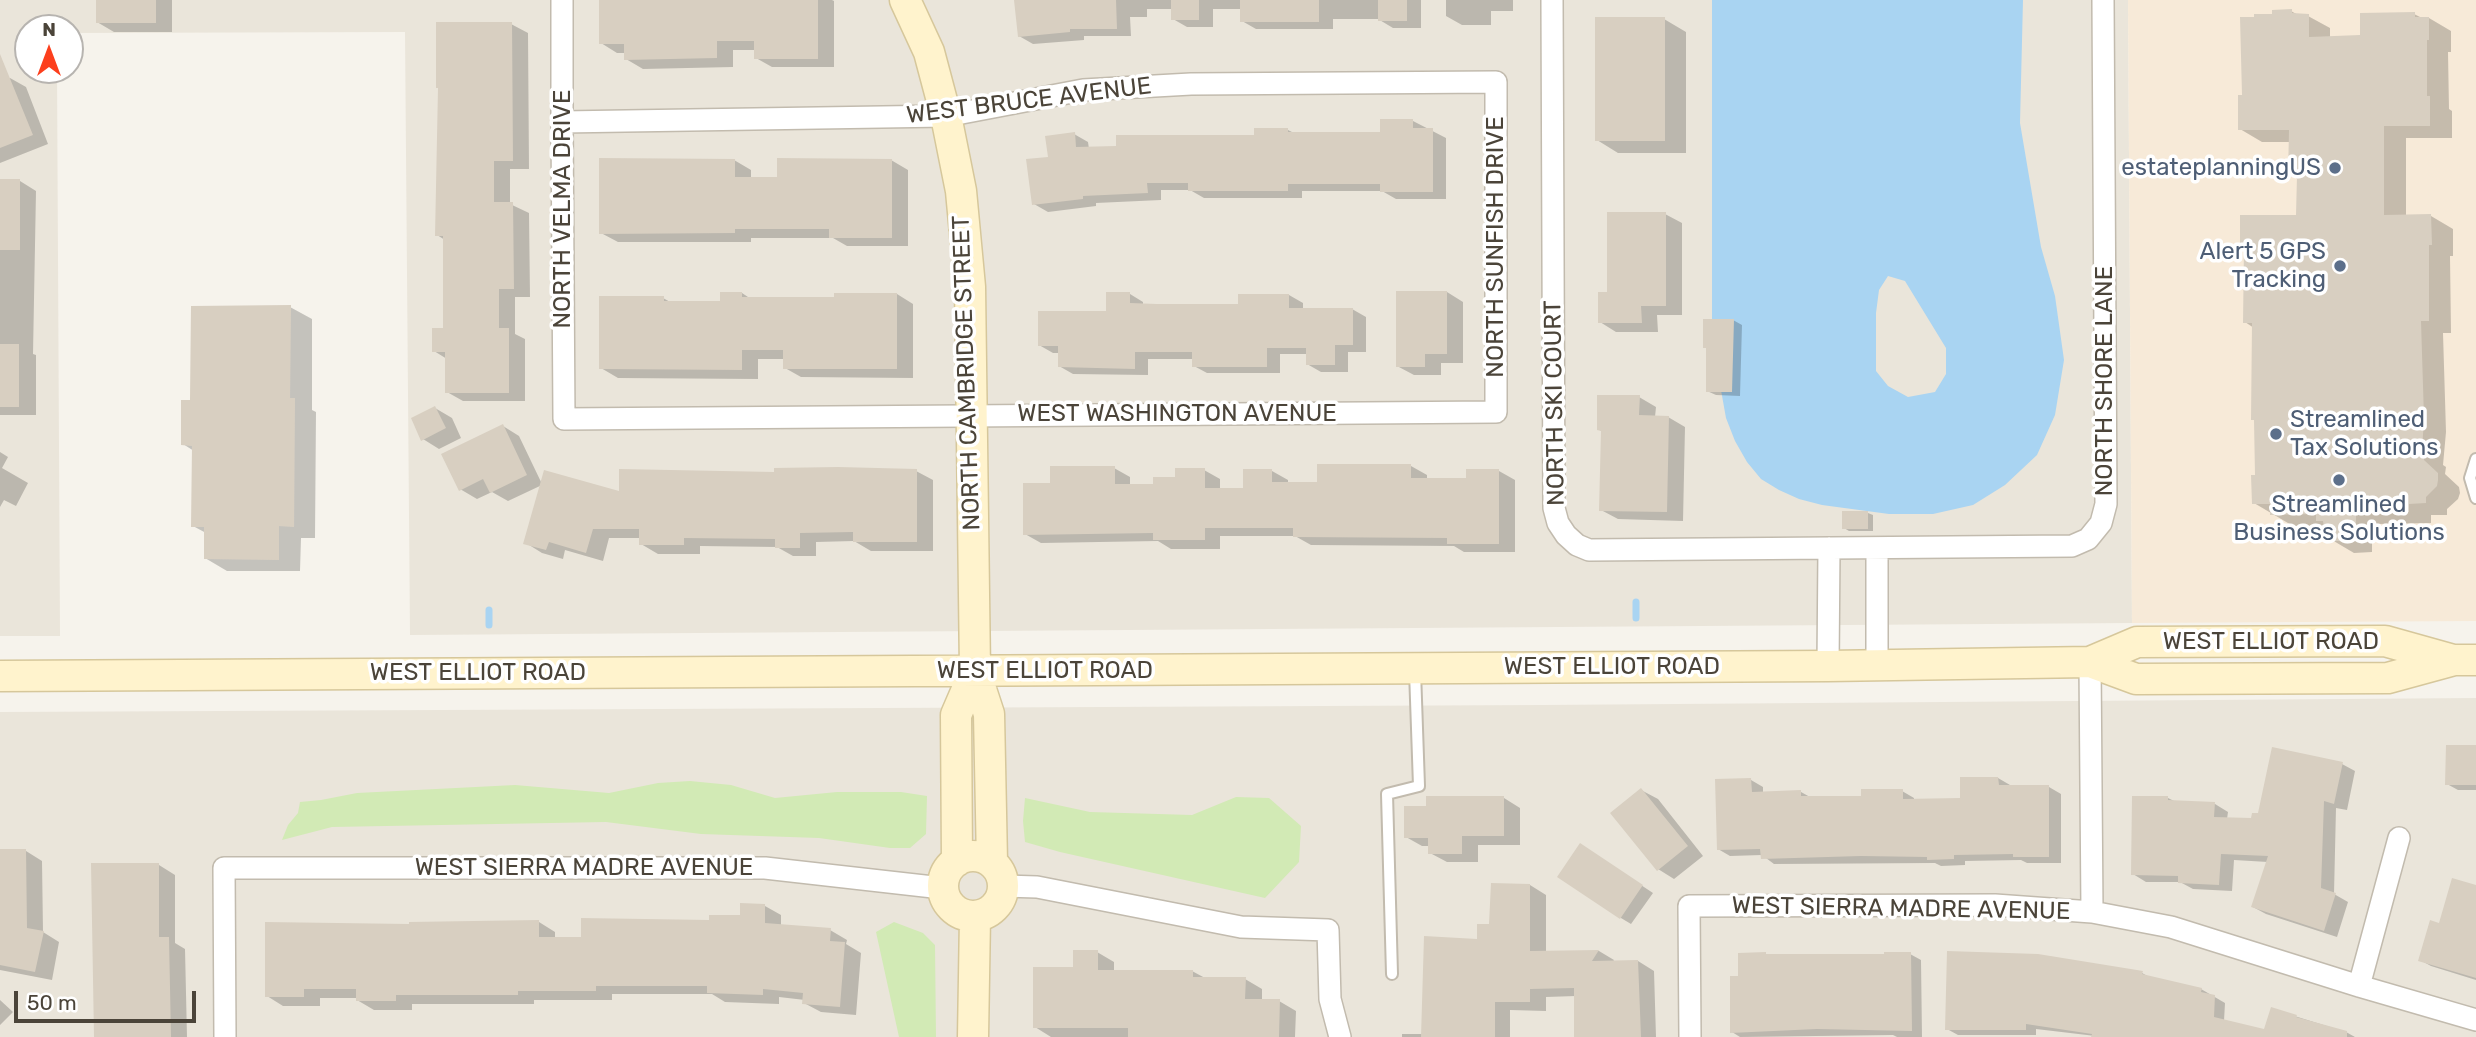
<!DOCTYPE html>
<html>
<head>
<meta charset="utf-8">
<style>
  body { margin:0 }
  #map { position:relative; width:2476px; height:1037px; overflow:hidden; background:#f6f3ec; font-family:Rubik,sans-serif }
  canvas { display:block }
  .north { position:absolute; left:14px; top:14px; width:70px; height:70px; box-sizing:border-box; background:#fff; border:2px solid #b7b4b0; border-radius:50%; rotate:0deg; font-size:19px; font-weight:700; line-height:28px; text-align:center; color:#4b4439 }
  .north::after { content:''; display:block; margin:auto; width:24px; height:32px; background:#fc3f1d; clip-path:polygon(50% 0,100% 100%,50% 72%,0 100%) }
  .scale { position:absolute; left:14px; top:991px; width:182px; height:32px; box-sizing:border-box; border:4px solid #4b4439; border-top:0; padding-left:9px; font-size:21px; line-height:24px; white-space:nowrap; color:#4b4439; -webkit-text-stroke:5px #fff; paint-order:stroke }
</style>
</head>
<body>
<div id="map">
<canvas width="2476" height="1037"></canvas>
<div class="north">N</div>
<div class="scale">50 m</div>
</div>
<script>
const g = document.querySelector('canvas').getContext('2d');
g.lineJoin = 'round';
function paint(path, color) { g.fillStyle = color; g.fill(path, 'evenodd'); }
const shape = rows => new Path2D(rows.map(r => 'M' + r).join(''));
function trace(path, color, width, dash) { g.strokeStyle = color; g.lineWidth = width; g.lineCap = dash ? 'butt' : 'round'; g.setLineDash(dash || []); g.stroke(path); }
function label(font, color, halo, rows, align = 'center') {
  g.font = font + ' Rubik,sans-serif'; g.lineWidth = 7; g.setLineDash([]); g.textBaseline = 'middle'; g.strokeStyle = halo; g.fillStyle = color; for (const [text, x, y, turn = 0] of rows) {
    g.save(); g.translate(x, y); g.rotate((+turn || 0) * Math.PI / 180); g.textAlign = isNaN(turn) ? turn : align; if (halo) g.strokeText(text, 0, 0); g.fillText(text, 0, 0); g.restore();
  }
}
const residential = shape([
  [0,0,2128,0,2132,623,410,635,405,32,70,33,70,28,28,28,28,70,57,70,60,636,0,636],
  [2476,698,2476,1037,0,1037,0,712,1543,705]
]);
const commercial = shape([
  [2128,0,2476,0,2476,621,2132,623]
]);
const green = shape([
  [690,781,731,785,775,798,837,792,901,792,927,796,926,834,910,848,890,848,819,838,701,834,606,822,332,827,282,840,288,825,298,813,300,802,321,800,357,793,515,785,609,793,658,783],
  [1236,797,1269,798,1301,826,1299,862,1265,898,1060,852,1025,842,1023,821,1025,798,1090,812,1192,815],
  [894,922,923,933,935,945,936,1037,899,1037,876,932]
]);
const water = shape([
  [1712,0,2023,0,2020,123,2041,247,2055,296,2064,360,2055,415,2037,455,2005,485,1973,505,1933,514,1889,514,1822,505,1799,499,1779,490,1761,479,1747,462,1735,441,1726,418,1712,340],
  [1888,276,1905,281,1946,348,1946,374,1935,392,1908,397,1888,386,1876,371,1876,313,1879,290]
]);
const shadow = shape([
  [97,0,172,0,172,32,114,32,97,22],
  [600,0,832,0,834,1,834,67,772,67,756,58,756,50,733,50,733,67,643,69,626,59,626,53,617,53,601,43],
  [1016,0,1421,0,1421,28,1393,28,1378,19,1333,19,1333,29,1256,29,1242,21,1242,9,1213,9,1213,27,1187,27,1173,19,1173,9,1147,9,1147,17,1130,17,1131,36,1084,36,1084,40,1033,44,1019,36],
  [1446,0,1513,0,1513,11,1491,11,1491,25,1462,25,1446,16],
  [2291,11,2298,15,2308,16,2330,28,2330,38,2362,37,2414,14,2422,18,2429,18,2451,31,2451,52,2448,52,2449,109,2452,111,2452,138,2406,138,2406,216,2431,216,2453,229,2453,256,2450,256,2451,333,2443,333,2446,432,2443,465,2446,467,2445,474,2459,487,2460,493,2458,499,2447,509,2447,515,2431,515,2431,523,2377,524,2378,538,2372,538,2372,552,2354,553,2332,540,2332,530,2325,526,2293,526,2254,503,2257,477,2256,421,2253,419,2254,328,2245,322,2246,247,2242,245,2298,217,2298,179,2290,175,2290,142,2262,142,2240,129,2244,96,2273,15],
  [1664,19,1686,32,1686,153,1618,153,1597,140],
  [511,24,528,33,529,169,510,169,510,204,529,213,530,297,515,297,515,334,525,339,525,401,463,401,447,392,447,359,434,351,445,330,445,240,437,235],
  [10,78,26,87,48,144,0,163,0,82],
  [1382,121,1413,121,1446,138,1446,199,1396,199,1382,191,1302,191,1302,198,1204,198,1190,190,1161,190,1161,200,1096,203,1096,206,1048,212,1034,204,1050,158,1074,134,1088,142,1089,149,1256,137,1288,130,1294,133,1382,133],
  [734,160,751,170,751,179,778,179,891,160,908,170,908,246,847,246,833,238,751,238,751,242,618,242,601,233],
  [0,181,20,181,36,191,33,354,36,355,36,415,0,415],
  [1665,214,1682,223,1682,315,1657,315,1658,332,1616,332,1600,322,1608,293],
  [1447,292,1463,302,1463,363,1441,363,1441,375,1414,375,1397,366],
  [742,293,751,299,836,299,897,294,913,304,913,378,801,377,785,368,785,359,758,359,758,379,618,378,601,368,663,298,672,303,722,303],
  [1130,294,1143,302,1143,306,1240,306,1289,295,1303,303,1303,309,1352,309,1366,317,1366,352,1348,352,1348,372,1321,372,1307,364,1307,354,1280,354,1280,373,1207,373,1194,366,1194,359,1148,359,1148,375,1073,374,1059,366,1059,353,1053,353,1039,345,1108,313],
  [290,307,312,319,312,410,316,412,315,538,301,538,300,571,227,571,205,558,206,533,193,526,194,451,183,444,192,402],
  [1733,320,1742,325,1740,396,1716,395,1707,391],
  [1639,397,1656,407,1655,417,1668,417,1685,427,1683,521,1618,519,1601,510,1603,432,1598,429],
  [435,408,452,418,461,438,439,449,423,439],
  [503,426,519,436,542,484,621,494,776,473,916,471,933,480,933,551,871,551,854,541,816,542,816,556,793,556,777,547,700,546,700,554,658,554,641,544,641,538,609,538,603,561,565,550,563,559,542,553,526,543,542,485,508,501,492,492,477,499,460,489],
  [0,452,8,457,2,468,28,483,16,506,4,500,0,507],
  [1411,466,1427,475,1427,480,1468,480,1499,471,1515,480,1515,552,1464,552,1454,546,1311,545,1295,536,1220,536,1220,549,1171,549,1158,541,1041,543,1025,534,1052,485,1114,468,1130,477,1130,486,1155,486,1204,470,1220,479,1220,490,1245,490,1272,471,1288,480,1288,484,1318,484],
  [1868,513,1873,515,1873,531,1849,531,1844,528],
  [2476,747,2476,790,2458,790,2447,784],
  [2342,764,2355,771,2347,810,2336,808,2334,894,2348,902,2337,937,2266,914,2253,907,2268,862,2234,860,2232,891,2193,889,2180,882,2146,882,2133,874,2168,798,2176,802,2215,804,2228,812,2227,819,2253,820],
  [1998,778,2010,785,2049,787,2061,794,2061,863,2027,863,2021,860,1965,861,1965,865,1941,866,1935,863,1774,864,1762,855,1730,856,1718,849,1751,780,1763,787,1763,793,1801,792,1810,797,1863,797,1902,791,1914,798,1914,801,1962,799],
  [1641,790,1658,799,1703,856,1674,879,1658,869],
  [1504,798,1520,808,1520,845,1478,845,1478,862,1447,862,1430,853,1430,846,1422,846,1406,837,1427,807],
  [0,851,26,851,42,861,43,932,59,942,52,980,0,970],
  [1591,852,1653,893,1631,924,1621,918],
  [159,865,175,875,175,943,185,949,187,1037,96,1037],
  [1530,885,1546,895,1546,952,1599,951,1614,960,1613,962,1638,961,1654,971,1656,1037,1576,1037,1576,996,1546,997,1546,1011,1510,1010,1510,1037,1402,1037,1402,1034,1423,1034,1478,940],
  [2476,887,2476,980,2431,966,2420,960,2440,925],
  [765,906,781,915,781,926,830,930,847,940,846,944,861,953,856,1015,821,1012,804,1003,805,1000,779,997,779,1004,725,1002,712,994,612,994,612,1000,534,1000,534,1004,412,1004,412,1010,374,1010,357,1000,357,998,320,998,320,1006,283,1006,267,996,410,926,539,922,555,932,555,939,583,939,741,917],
  [1097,952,1114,962,1114,971,1192,971,1205,978,1245,979,1262,989,1262,1001,1279,1001,1296,1011,1295,1037,1051,1037,1035,1027,1075,969],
  [1910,954,1921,960,1922,1037,1897,1037,1893,1035,1740,1037,1732,1032,1886,956],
  [2142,973,2151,978,2201,989,2225,1003,2224,1021,2265,1031,2272,1009,2346,1032,2355,1037,2104,1037,2036,1029,2036,1035,1958,1035,1947,1029],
  [0,1000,13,1012,0,1025]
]);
const stream = shape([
  [1636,602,1636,618],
  [489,610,489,625]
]);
const building = shape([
  [96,0,156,0,156,23,96,23],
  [599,0,818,0,818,59,754,59,754,41,717,41,717,58,624,60,624,44,599,44],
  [1014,0,1116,0,1117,29,1070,29,1070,32,1018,37],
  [1171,0,1199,0,1199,20,1171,20],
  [1240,0,1319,0,1319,22,1240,22],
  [1378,0,1407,0,1407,21,1378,21],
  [2292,9,2292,13,2309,14,2309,37,2360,35,2360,13,2415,12,2415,17,2429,17,2429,40,2427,40,2427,96,2430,96,2430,126,2384,126,2384,215,2431,214,2432,245,2429,245,2429,321,2421,321,2424,418,2422,451,2424,453,2424,460,2438,473,2438,480,2437,486,2426,497,2426,503,2409,504,2409,512,2356,513,2356,526,2350,527,2351,541,2331,541,2330,527,2324,527,2323,521,2316,521,2316,514,2270,515,2270,504,2252,504,2251,475,2255,475,2254,420,2251,420,2252,323,2243,323,2244,246,2240,246,2240,215,2296,215,2297,176,2288,176,2289,130,2238,130,2238,95,2242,95,2240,17,2254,17,2254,14,2272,14,2272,10],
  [1595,17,1665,17,1665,141,1595,141],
  [436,22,512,22,513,161,494,161,494,202,513,202,514,289,499,289,499,328,509,328,509,393,445,393,445,352,432,352,432,328,443,328,443,236,435,236,438,88,436,88],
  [0,54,33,135,0,148],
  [1380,119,1413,119,1413,128,1433,128,1433,192,1380,192,1380,184,1288,184,1288,191,1188,191,1188,183,1147,183,1148,193,1083,196,1083,199,1032,205,1026,159,1048,157,1045,136,1075,132,1076,147,1116,146,1116,135,1254,135,1254,128,1288,128,1288,132,1380,132],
  [599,158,735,159,735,177,777,177,777,158,892,159,892,238,829,238,829,229,735,229,735,233,599,234],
  [0,179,20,179,20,250,0,250],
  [1607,212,1666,212,1666,306,1641,306,1642,323,1598,323,1598,292,1607,292],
  [1396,291,1447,291,1447,354,1425,354,1425,367,1396,367],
  [720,292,742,292,742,297,834,297,834,293,897,293,897,369,783,369,783,350,742,350,742,370,599,369,599,296,664,296,664,301,720,301],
  [1106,292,1130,292,1130,303,1157,304,1238,304,1238,294,1289,294,1289,308,1353,308,1353,345,1335,345,1335,365,1306,365,1306,348,1267,348,1267,367,1192,367,1192,352,1135,352,1135,369,1058,367,1058,346,1038,346,1038,311,1106,311],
  [291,305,290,398,295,398,294,527,279,526,279,560,204,559,204,527,191,527,192,446,181,445,181,400,190,400,191,306],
  [1703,319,1734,319,1732,392,1706,392,1706,348,1703,348],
  [0,344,19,344,19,407,0,407],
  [1597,395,1640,395,1639,415,1669,416,1667,512,1599,511,1601,431,1597,430],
  [435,406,446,428,421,441,411,418],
  [503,424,527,475,490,493,483,479,459,491,441,454],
  [1317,464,1411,464,1411,478,1466,478,1466,469,1499,469,1499,544,1447,544,1447,538,1293,537,1293,528,1205,528,1205,540,1153,540,1153,533,1023,535,1023,483,1050,483,1050,466,1115,466,1115,484,1153,484,1153,477,1175,477,1175,468,1205,468,1205,488,1243,488,1243,469,1272,469,1272,482,1317,482],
  [838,467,917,469,917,542,853,542,853,532,800,533,800,548,775,548,775,539,684,538,684,545,639,545,639,529,593,529,586,553,549,542,546,550,523,544,544,470,619,491,619,469,774,472,774,468],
  [1842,511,1868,511,1868,529,1842,529],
  [2446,745,2476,745,2476,785,2445,785],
  [2272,747,2343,762,2334,804,2324,801,2321,888,2336,893,2324,931,2251,907,2268,856,2221,854,2219,885,2178,883,2178,876,2131,875,2132,796,2168,796,2168,800,2215,802,2214,817,2251,818,2252,813,2258,813],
  [1960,777,1998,777,1999,785,2049,785,2049,857,2013,857,2013,854,1954,855,1954,859,1927,860,1927,857,1861,856,1761,859,1760,849,1717,850,1715,779,1751,778,1752,792,1801,790,1801,796,1861,796,1861,789,1903,789,1903,799,1960,798],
  [1641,788,1688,846,1657,871,1610,813],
  [1426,796,1504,796,1504,836,1462,836,1462,854,1428,854,1428,838,1404,838,1404,806,1426,806],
  [1580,843,1643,885,1620,919,1557,877],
  [0,849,26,849,27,928,44,931,35,972,0,965],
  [91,863,159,863,159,937,169,937,171,1037,94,1037],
  [2452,878,2476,885,2476,978,2418,961,2430,920,2439,923],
  [1491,883,1530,884,1530,951,1599,950,1592,961,1638,960,1641,1037,1574,1037,1574,988,1530,989,1530,1002,1495,1002,1495,1037,1421,1037,1424,936,1477,939,1477,924,1489,924],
  [740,903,765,904,765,923,831,928,830,941,845,942,840,1007,802,1004,803,993,763,989,763,995,707,993,707,986,596,986,596,991,518,991,518,995,396,995,396,1001,356,1001,356,989,304,989,304,997,265,997,265,922,409,924,409,922,539,920,539,937,581,937,581,918,709,920,709,915,740,915],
  [1073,950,1098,950,1098,970,1193,970,1193,977,1246,977,1245,999,1280,999,1279,1037,1128,1037,1128,1028,1033,1028,1033,967,1073,967],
  [1947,951,2038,954,2143,971,2142,974,2202,988,2201,992,2215,995,2214,1017,2264,1029,2271,1007,2297,1015,2296,1017,2347,1031,2347,1037,2091,1037,2092,1034,2026,1024,2026,1030,1945,1030],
  [1766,952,1766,954,1884,954,1884,952,1911,952,1912,1031,1817,1029,1730,1033,1730,976,1738,976,1738,953]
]);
const lane = shape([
  [2476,459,2470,478,2476,498],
  [1392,974,1387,794,1419,786,1415,671]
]);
const street = shape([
  [562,0,562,122,564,419,1496,412,1496,82,1191,84,1083,90,946,116,562,122],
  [1552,0,1554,508,1558,523,1566,535,1577,545,1589,550,2072,546,2088,539,2101,523,2106,504,2103,0],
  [1877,548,1877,665],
  [2090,662,2092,912],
  [1828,666,1829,548],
  [1004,886,1037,887,1241,927,1328,930,1330,999,1340,1037],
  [2359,986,2399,838],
  [225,1037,224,868,765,868,942,888],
  [1690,1037,1689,906,1995,905,2092,912,2171,927,2359,986,2476,1020]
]);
const secondary = shape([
  [905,0,929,52,946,116,961,191,970,287,975,671,989,714,992,862],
  [2090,662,2137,642,2385,641,2453,660],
  [0,676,1828,666,2090,662,2136,679,2388,678,2454,660,2476,660],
  '943 886a30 30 0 1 1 60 0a30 30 0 1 1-60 0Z',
  [957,861,956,715,975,671],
  [973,1037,975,917]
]);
const markers = [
  [2335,168,7,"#5c6f8a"],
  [2340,266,7,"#5c6f8a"],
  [2276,434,7,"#5c6f8a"],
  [2339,480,7,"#5c6f8a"]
];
const streetNames = [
  ["WEST BRUCE AVENUE",1029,101,-7],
  ["NORTH VELMA DRIVE",563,209,-90],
  ["NORTH SUNFISH DRIVE",1496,247,-90],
  ["NORTH CAMBRIDGE STREET",967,373,-92],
  ["NORTH SHORE LANE",2105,381,-90],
  ["NORTH SKI COURT",1555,403,-91],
  ["WEST WASHINGTON AVENUE",1177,414],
  ["WEST ELLIOT ROAD",2271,642],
  ["WEST ELLIOT ROAD",1612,667],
  ["WEST ELLIOT ROAD",1045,671],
  ["WEST ELLIOT ROAD",478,673],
  ["WEST SIERRA MADRE AVENUE",584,868],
  ["WEST SIERRA MADRE AVENUE",1901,909,1]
];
const serviceNames = [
  ["estateplanningUS",2321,168],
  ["Alert 5 GPS",2326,252],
  ["Tracking",2326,280],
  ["Streamlined",2290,420,"left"],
  ["Tax Solutions",2290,448,"left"],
  ["Streamlined",2339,505,"center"],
  ["Business Solutions",2339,533,"center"]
];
paint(residential, '#eae5da');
paint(commercial, '#f7ead8');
paint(green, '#d2eab5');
paint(water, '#a9d4f2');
paint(shadow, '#0003');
trace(stream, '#a9d4f2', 7);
paint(building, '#d8cfc1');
trace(lane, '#c2bbae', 14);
trace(street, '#c2bbae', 24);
trace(secondary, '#d6c79b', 33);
trace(lane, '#fff', 10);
trace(street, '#fff', 21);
trace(secondary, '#fff3cd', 30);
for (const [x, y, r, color] of markers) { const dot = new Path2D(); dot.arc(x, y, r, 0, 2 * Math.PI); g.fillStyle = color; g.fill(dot); trace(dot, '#fff', 2.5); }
label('24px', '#4b4439', '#fff', streetNames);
label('24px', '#4e5e75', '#fff', serviceNames, 'right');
</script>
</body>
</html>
